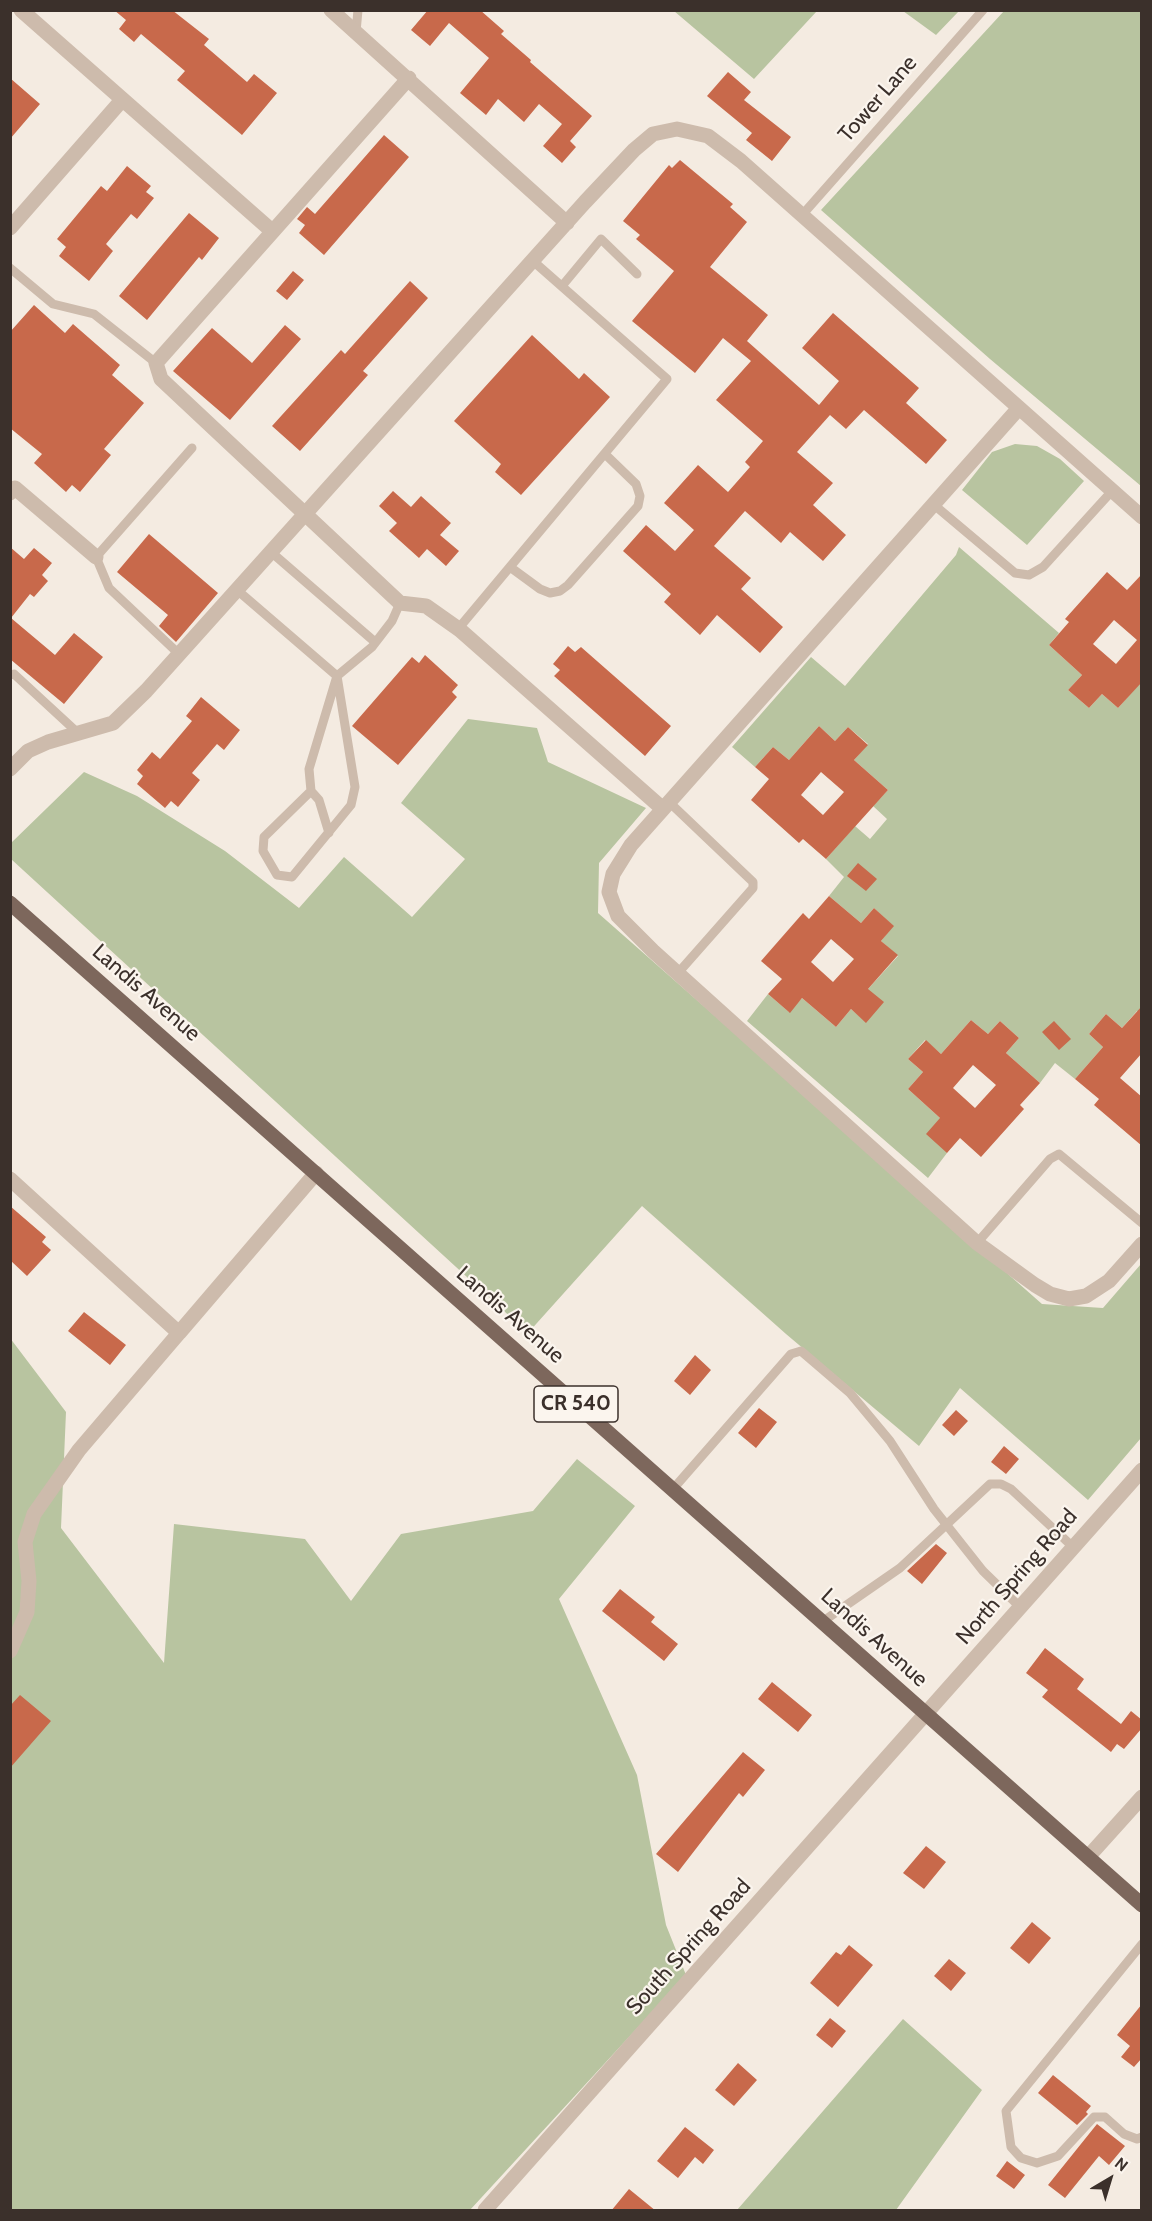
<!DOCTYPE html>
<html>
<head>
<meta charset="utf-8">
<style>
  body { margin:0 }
  #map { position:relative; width:1152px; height:2221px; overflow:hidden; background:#f4ebe1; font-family:Cabin,sans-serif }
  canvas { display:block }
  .frame { position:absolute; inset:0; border:12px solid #3b302b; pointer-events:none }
  .north { position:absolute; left:1080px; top:2149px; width:60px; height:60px; -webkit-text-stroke:4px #fbf5ee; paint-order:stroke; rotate:38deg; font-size:16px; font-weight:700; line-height:24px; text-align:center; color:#3b302b }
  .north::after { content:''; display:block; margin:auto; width:21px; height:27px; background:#3b302b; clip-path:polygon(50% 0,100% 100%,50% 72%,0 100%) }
</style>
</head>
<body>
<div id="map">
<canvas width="1152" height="2221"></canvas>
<div class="frame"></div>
<div class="north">N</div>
</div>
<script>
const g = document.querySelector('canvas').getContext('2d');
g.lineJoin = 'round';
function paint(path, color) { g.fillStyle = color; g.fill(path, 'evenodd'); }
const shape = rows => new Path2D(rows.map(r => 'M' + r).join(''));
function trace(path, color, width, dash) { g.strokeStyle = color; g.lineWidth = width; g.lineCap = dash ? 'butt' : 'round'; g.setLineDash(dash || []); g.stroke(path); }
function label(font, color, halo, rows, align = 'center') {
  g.font = font + ' Cabin,sans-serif'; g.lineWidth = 4.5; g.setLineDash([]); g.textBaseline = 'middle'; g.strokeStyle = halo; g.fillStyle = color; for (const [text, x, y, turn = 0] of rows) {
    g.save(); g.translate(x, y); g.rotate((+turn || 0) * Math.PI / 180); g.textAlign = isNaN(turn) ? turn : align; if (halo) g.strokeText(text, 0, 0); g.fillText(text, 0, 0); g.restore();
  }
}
const green = shape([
  [674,11,817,11,754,79],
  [903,11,959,11,936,35],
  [1004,11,1141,11,1141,486,990,359,821,210],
  [1015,444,1037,446,1060,459,1084,481,1027,545,962,490,992,452],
  [959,547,1059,633,1049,645,1082,675,1068,690,1089,708,1102,694,1118,708,1141,682,1141,1015,1137,1011,1122,1028,1106,1014,1089,1034,1103,1047,1075,1079,1055,1063,1040,1083,1006,1053,1019,1038,1000,1021,988,1034,971,1020,941,1054,925,1040,908,1059,923,1072,908,1089,940,1118,947,1153,928,1178,747,1021,768,994,789,1012,802,998,836,1027,851,1009,866,1022,868,989,898,956,881,941,893,926,874,908,861,923,829,896,844,877,826,859,855,826,870,839,887,819,873,806,888,790,854,760,868,744,848,727,835,741,819,726,789,760,773,747,755,767,732,747,811,657,845,686,956,555],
  [468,719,537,728,548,762,646,808,599,863,598,913,1042,1304,1103,1308,1141,1264,1141,1438,1088,1500,960,1388,919,1446,786,1334,642,1206,528,1333,11,859,10,844,84,772,137,796,225,851,299,908,344,857,412,917,465,859,401,803],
  [10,1338,66,1412,61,1528,164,1663,174,1524,305,1539,351,1601,401,1534,533,1511,577,1459,635,1506,559,1599,637,1775,666,1925,686,1975,470,2210,11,2210],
  [903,2019,982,2090,896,2210,737,2210]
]);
const building = shape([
  [114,10,172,10,209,39,204,45,247,82,254,74,277,93,242,135,177,80,185,71,141,34,134,42,119,29,126,20],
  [428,10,480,10,504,31,501,34,531,60,530,62,592,116,570,141,576,147,562,163,543,146,562,124,539,104,524,122,498,99,486,115,460,93,489,58,449,23,430,46,411,30],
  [728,72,751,92,744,100,791,137,772,161,746,140,752,133,707,96],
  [10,78,40,104,10,139],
  [384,135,409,157,324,255,299,233,305,225,297,219,307,207,315,214],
  [680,160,733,204,730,207,747,222,710,267,768,315,747,341,819,405,839,381,802,348,833,313,919,388,906,403,947,440,926,464,864,410,846,429,830,415,797,452,833,483,813,505,846,535,823,561,790,532,781,543,745,511,714,546,751,578,741,589,783,627,760,653,717,615,700,635,664,602,671,594,623,551,646,525,675,551,694,530,664,503,698,465,728,492,750,467,745,462,763,441,716,400,751,361,723,338,695,373,632,321,674,271,636,239,640,235,623,221,669,165,672,168],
  [127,166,151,186,146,192,154,198,137,219,131,214,106,244,113,251,89,281,59,256,66,247,57,239,101,186,107,191],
  [189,213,219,238,202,260,199,257,147,320,119,296],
  [293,271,304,280,287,300,276,291],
  [410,281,428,298,363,371,368,375,300,451,272,426,341,350,345,354],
  [34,305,65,333,73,324,120,365,112,375,144,403,104,449,111,455,80,492,72,485,66,492,34,463,42,454,10,428,10,332],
  [285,325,301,339,230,420,173,371,212,328,252,363],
  [532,335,579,379,584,373,610,397,521,495,495,472,501,464,454,421],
  [393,491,411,507,421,496,451,523,440,535,459,551,446,566,427,549,419,558,389,531,397,523,379,506],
  [149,534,218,593,176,642,159,626,168,615,117,572],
  [10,547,24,559,34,548,52,563,42,575,48,581,34,597,30,594,11,618,55,655,74,633,103,657,64,704,10,659],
  [1107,572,1127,590,1142,574,1142,682,1118,708,1102,694,1089,708,1068,690,1082,675,1049,645,1069,622,1065,619],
  [1114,620,1137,640,1116,664,1093,644],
  [568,646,575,652,581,647,671,726,645,756,554,676,560,670,553,664],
  [425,655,458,685,452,692,457,697,398,765,352,726,412,657,419,663],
  [201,697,240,730,224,750,217,744,192,773,200,780,178,807,171,801,165,808,137,784,143,776,137,770,152,752,160,759,192,721,186,716],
  [819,726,835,741,848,727,868,745,854,760,888,790,826,859,803,839,799,843,751,800,769,779,755,767,773,747,789,760],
  [821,772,844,792,823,815,801,795],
  [858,863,877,879,866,891,847,876],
  [829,896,861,923,874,908,894,926,881,941,898,955,868,989,884,1002,866,1023,851,1009,836,1027,802,998,790,1013,768,994,782,979,761,961,803,913,809,919],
  [831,939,854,959,833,982,811,962],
  [1142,1006,1142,1053,1120,1078,1142,1097,1142,1146,1094,1105,1099,1099,1075,1079,1103,1047,1089,1034,1106,1014,1122,1028],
  [971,1020,988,1034,1000,1021,1019,1038,1006,1053,1040,1083,1020,1105,1024,1109,981,1157,960,1138,947,1153,926,1134,940,1118,908,1089,923,1072,908,1059,926,1040,941,1054],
  [973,1065,996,1085,975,1108,953,1088],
  [1054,1021,1071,1039,1059,1050,1042,1032],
  [10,1206,46,1237,42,1242,51,1250,27,1276,10,1260],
  [84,1312,126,1345,110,1365,68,1331],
  [695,1355,711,1370,690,1395,674,1381],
  [759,1408,777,1422,756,1448,738,1433],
  [956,1410,968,1421,954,1436,942,1425],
  [1004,1446,1019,1459,1006,1474,991,1462],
  [936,1544,947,1553,922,1584,907,1571],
  [620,1589,655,1617,651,1622,678,1644,664,1661,602,1611],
  [1045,1648,1084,1679,1077,1689,1121,1724,1131,1711,1142,1720,1142,1728,1124,1749,1117,1744,1111,1752,1042,1697,1048,1690,1026,1673],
  [772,1682,812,1715,798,1732,758,1699],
  [20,1695,51,1721,10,1768,10,1706],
  [743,1752,765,1770,743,1797,739,1793,678,1872,656,1854],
  [926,1846,946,1862,924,1889,903,1873],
  [1032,1922,1051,1938,1029,1964,1010,1948],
  [849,1945,873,1965,838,2007,810,1983,836,1952,841,1955],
  [949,1959,966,1973,951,1991,934,1976],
  [1142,2004,1142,2058,1134,2067,1121,2057,1130,2046,1117,2035],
  [830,2018,846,2031,832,2048,816,2035],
  [738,2063,757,2080,734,2106,715,2090],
  [1053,2075,1091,2106,1086,2112,1088,2114,1077,2125,1038,2093],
  [1097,2124,1125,2146,1109,2165,1099,2156,1065,2198,1048,2185],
  [685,2127,714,2150,703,2164,695,2157,678,2178,657,2161],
  [1007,2161,1025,2175,1014,2189,996,2176],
  [629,2189,656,2211,611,2211]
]);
const lane = shape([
  [356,32,358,10],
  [803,214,983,10],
  [10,268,53,304,94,314,156,363],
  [562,286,601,239,637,274],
  [933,504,1015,573,1029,575,1043,567,1112,491],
  [271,552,375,642],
  [510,567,540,589,550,593,560,591,568,585,638,506,640,496,636,484,605,454],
  [237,590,337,676,309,769,311,791,319,800,329,833],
  [458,629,667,379,533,261],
  [179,654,109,588,96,557,192,448],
  [10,675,14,674,78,733],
  [311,791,264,837,263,851,277,875,292,877,351,805,355,787,337,676,372,647,392,621,400,603],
  [669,802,753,882,753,888,678,973],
  [977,1243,1050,1159,1059,1154,1142,1223],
  [673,1489,791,1354,801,1351,850,1393,890,1441,934,1509,983,1571,1021,1608],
  [822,1622,900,1568,990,1484,1001,1484,1011,1489,1073,1547],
  [1142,1944,1006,2111,1011,2147,1021,2158,1037,2163,1058,2156,1094,2117,1105,2117,1124,2134,1137,2139,1142,2137]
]);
const street = shape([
  [21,10,272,231],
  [331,10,567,223],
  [409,78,156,363,161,379,400,603,426,606,460,630,663,809],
  [10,228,122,100],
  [1019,408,631,845,613,874,609,892,618,916,653,951,977,1243,1035,1285,1050,1294,1069,1299,1086,1296,1109,1281,1142,1244],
  [10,493,15,488,96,557],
  [10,769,28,751,48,742,113,723,146,691,585,202,634,150,653,134,677,129,708,136,741,161,1142,517],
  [10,1179,179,1333,316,1173],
  [10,1651,27,1612,29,1581,25,1542,34,1514,79,1450,179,1333],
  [1088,1857,1142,1797],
  [485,2210,1142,1470]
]);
const primary = shape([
  [10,903,1142,1905]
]);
const shields = [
  [576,1404,84]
];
const shieldNames = [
  ["CR 540",576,1404]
];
const streetNames = [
  ["Tower Lane",878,99,-49],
  ["Landis Avenue",146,993,41],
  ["Landis Avenue",510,1315,41],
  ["North Spring Road",1017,1577,-49],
  ["Landis Avenue",874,1638,42],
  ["South Spring Road",689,1947,-48]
];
paint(green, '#b8c4a0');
paint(building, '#c8694b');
trace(lane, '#cdbbac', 9);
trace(street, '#cdbbac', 15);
trace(primary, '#7d675c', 15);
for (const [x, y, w] of shields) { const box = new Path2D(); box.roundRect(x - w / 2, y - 18, w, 36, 4.5); g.fillStyle = '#fbf5ee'; g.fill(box); trace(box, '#3b302b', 1.5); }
label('bold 21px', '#3b302b', null, shieldNames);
label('22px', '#3b302b', '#fbf5ee', streetNames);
</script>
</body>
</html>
